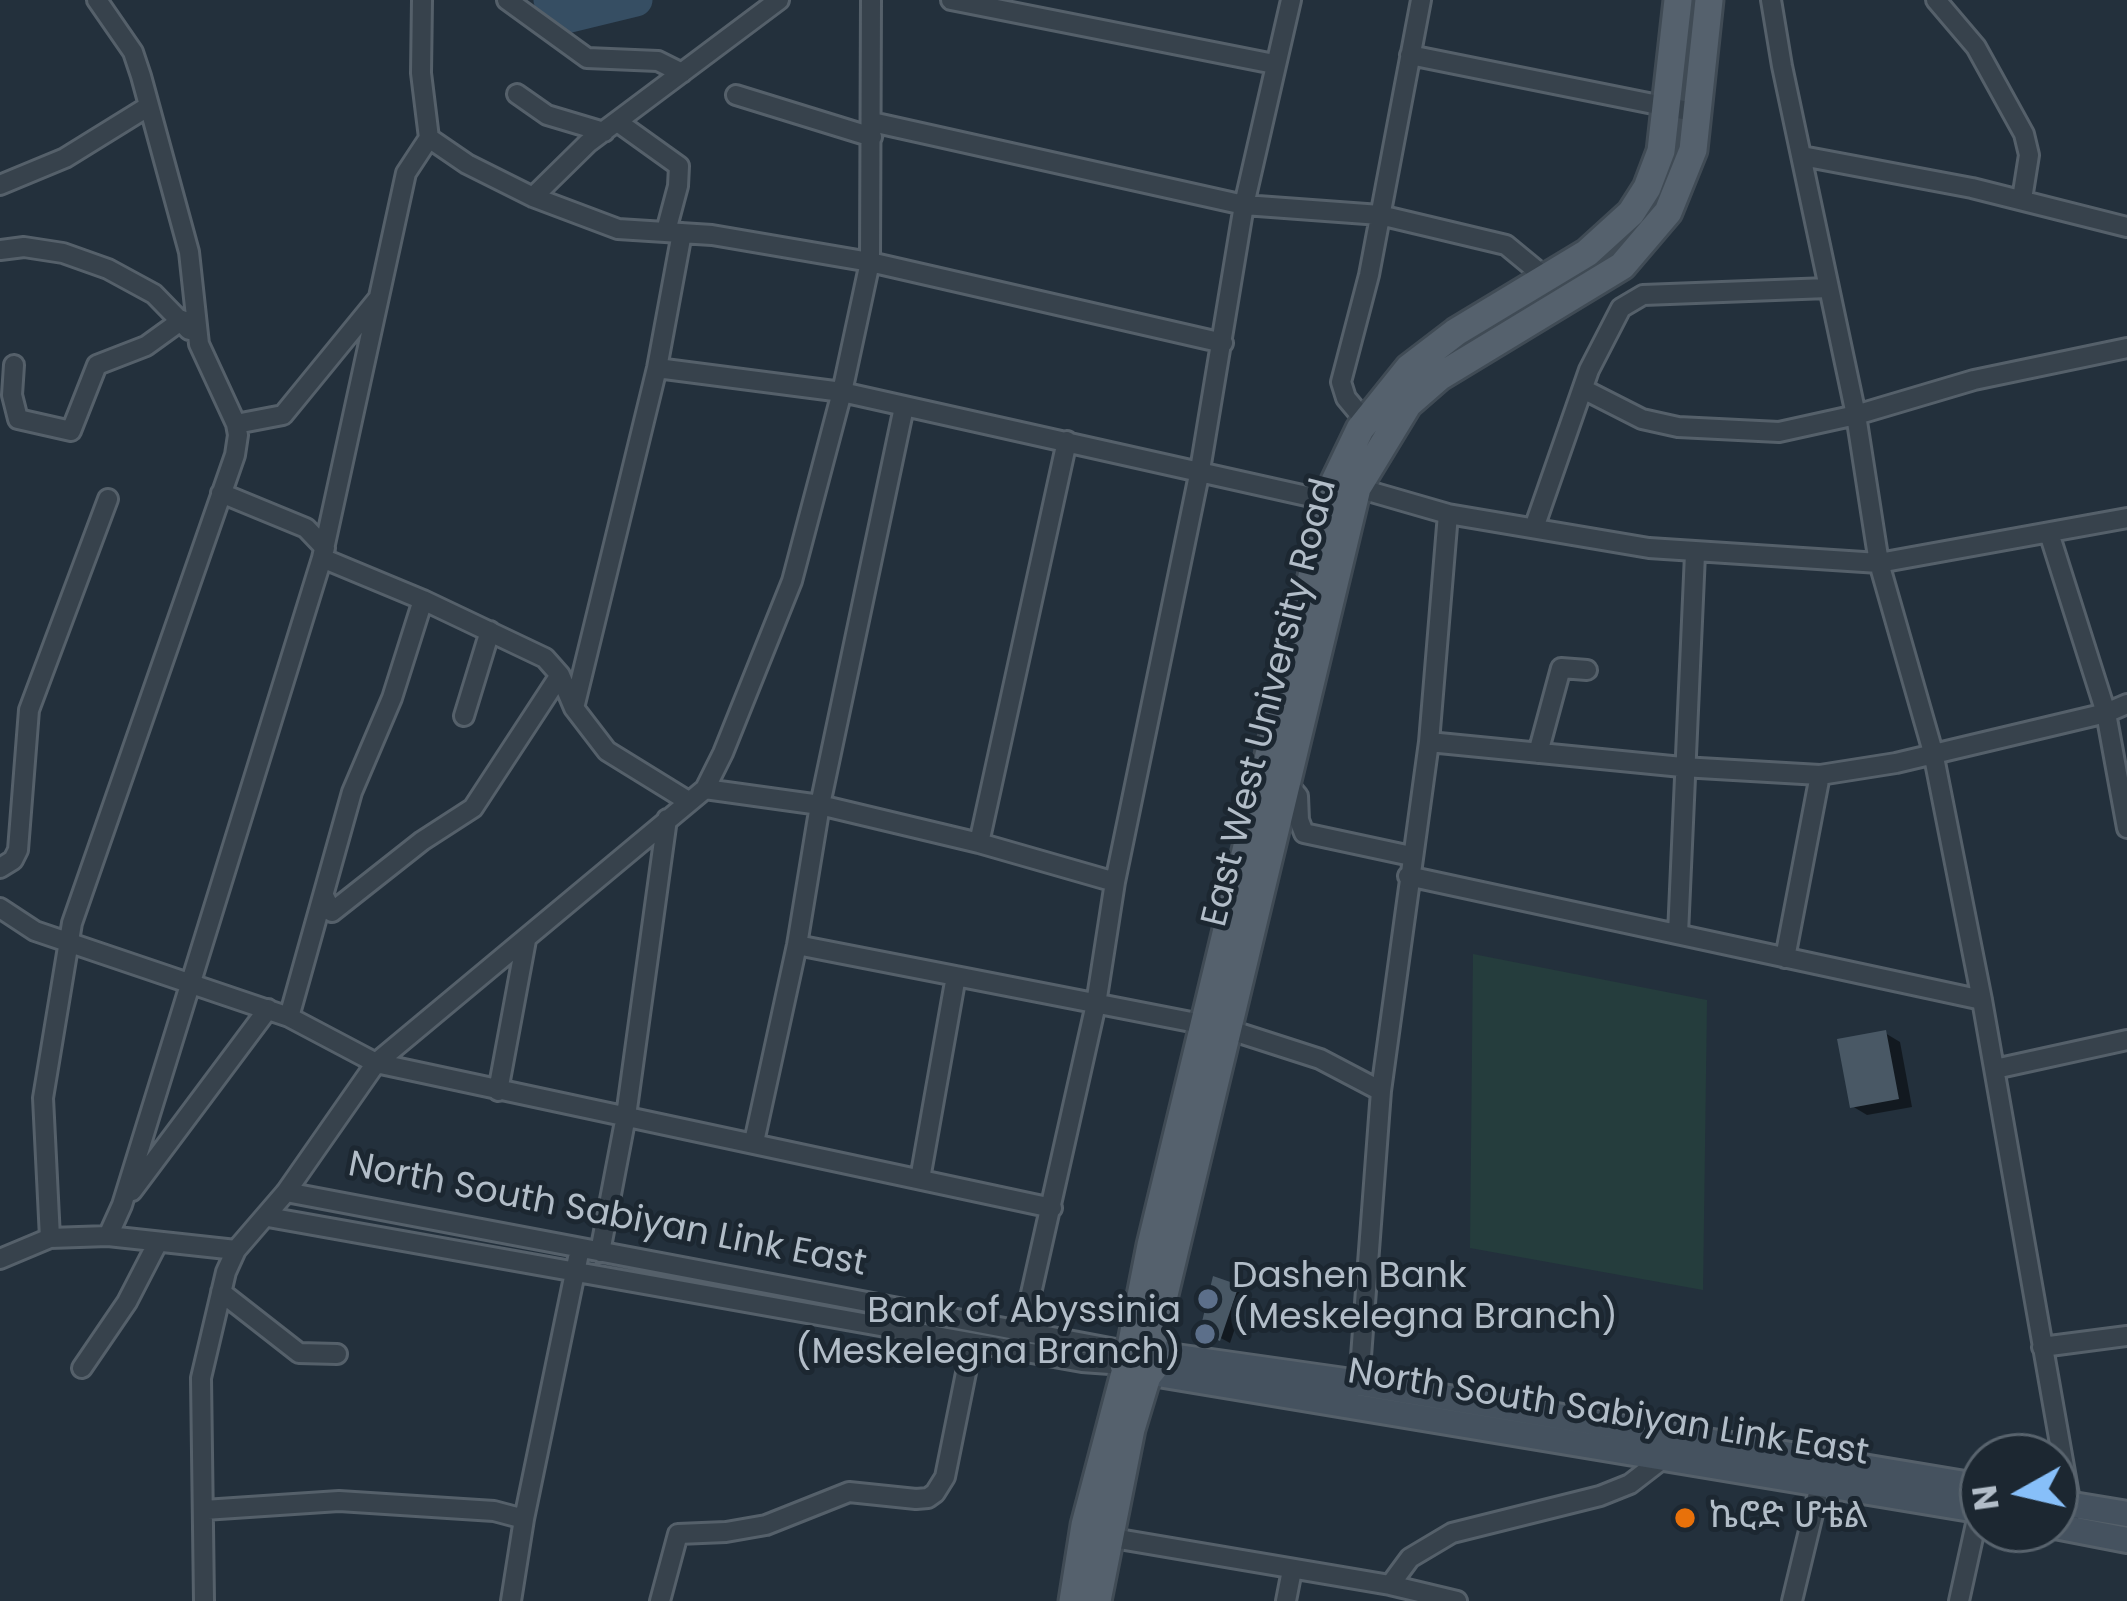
<!DOCTYPE html>
<html>
<head>
<meta charset="utf-8">
<style>
  body { margin:0 }
  #map { position:relative; width:2127px; height:1601px; overflow:hidden; background:#23303c; font-family:Poppins,sans-serif }
  canvas { display:block }
  .north { position:absolute; left:1959px; top:1433px; width:120px; height:120px; box-sizing:border-box; background:#1c2731; border:3px solid #58636d; border-radius:50%; rotate:262deg; font-size:33px; font-weight:700; line-height:48px; text-align:center; color:#b2bdc8 }
  .north::after { content:''; display:block; margin:auto; width:42px; height:54px; background:#87bff9; clip-path:polygon(50% 0,100% 100%,50% 72%,0 100%) }
</style>
</head>
<body>
<div id="map">
<canvas width="2127" height="1601"></canvas>
<div class="north">N</div>
</div>
<script>
const g = document.querySelector('canvas').getContext('2d');
g.lineJoin = 'round';
function paint(path, color) { g.fillStyle = color; g.fill(path, 'evenodd'); }
const shape = rows => new Path2D(rows.map(r => 'M' + r).join(''));
function trace(path, color, width, dash) { g.strokeStyle = color; g.lineWidth = width; g.lineCap = dash ? 'butt' : 'round'; g.setLineDash(dash || []); g.stroke(path); }
function label(font, color, halo, rows, align = 'center') {
  g.font = font + ' Poppins,"Noto Sans Ethiopic",sans-serif'; g.lineWidth = 10; g.setLineDash([]); g.textBaseline = 'middle'; g.strokeStyle = halo; g.fillStyle = color; for (const [text, x, y, turn = 0] of rows) {
    g.save(); g.translate(x, y); g.rotate((+turn || 0) * Math.PI / 180); g.textAlign = isNaN(turn) ? turn : align; if (halo) g.strokeText(text, 0, 0); g.fillText(text, 0, 0); g.restore();
  }
}
const green = shape([
  [1473,954,1707,1000,1703,1290,1470,1248]
]);
const shadow = shape([
  [1885,1033,1900,1042,1912,1107,1867,1115,1852,1106],
  [1238,1288,1247,1293,1230,1343,1206,1330]
]);
const river = shape([
  [550,0,562,18,636,0]
]);
const building = shape([
  [1886,1030,1899,1099,1850,1108,1837,1039],
  [1213,1276,1239,1285,1220,1341,1206,1336,1201,1326]
]);
const minor = shape([
  [507,0,587,58,658,61,682,73],
  [951,0,1274,64],
  [1771,0,1782,66,1856,415,1879,563,1933,752,1982,1000,2072,1512],
  [1936,0,1976,47,2024,134,2029,155,2022,199],
  [1410,55,1698,113],
  [517,94,547,115,604,132],
  [736,95,872,137],
  [872,122,1244,205,1380,215,1506,245,1546,278],
  [619,123,679,166,678,186,666,231],
  [429,138,467,164,533,197,618,229,712,235,870,262,1223,343],
  [1802,156,1972,188,2127,227],
  [0,185,65,158,149,106],
  [533,197,588,143,779,0],
  [0,250,24,247,63,253,108,269,154,294,189,330],
  [14,365,12,395,18,419,71,431,97,365,146,346,182,320],
  [657,368,842,392,1329,501],
  [1583,389,1642,419,1678,427,1779,432,1856,415,1974,380,2127,348],
  [1366,422,1346,398,1341,382,1369,275,1421,0],
  [236,424,283,415,377,300],
  [1351,486,1448,514,1649,548,1879,563,2127,518],
  [221,493,306,528,325,548],
  [1534,528,1589,370,1621,308,1643,295,1828,288],
  [2049,533,2106,713,2127,828],
  [322,558,423,600,545,658,560,675,574,708,607,751,688,801],
  [574,708,657,368,682,233],
  [464,716,490,631],
  [1429,742,1682,767,1820,775,1896,763,2106,713,2127,704],
  [1538,753,1561,668,1587,670],
  [1287,783,1298,796,1299,820,1304,833,1411,856],
  [705,789,820,805,979,843,1115,882],
  [979,843,1067,441],
  [0,868,13,860,18,850,29,710,108,499],
  [1408,876,1982,1000],
  [324,896,332,912,422,841,473,808,560,675],
  [0,908,35,931,289,1017,376,1063,1052,1208],
  [1678,934,1695,554],
  [797,945,1227,1029,1320,1059,1381,1091],
  [1785,958,1820,775],
  [289,1017,352,792,392,698,423,600],
  [1995,1069,2127,1040],
  [498,1091,526,940],
  [754,1142,797,945,820,805,904,407],
  [920,1179,956,976],
  [132,1191,268,1009],
  [286,1192,1126,1351],
  [268,1217,1082,1362,1124,1365],
  [108,1236,122,1205,322,558,406,173,429,138,421,73,422,0],
  [50,1238,43,1098,72,923,235,455,238,435,236,424,199,344,189,252,141,76,133,52,97,0],
  [600,1252,626,1116,667,819],
  [0,1259,50,1238,108,1236,236,1250],
  [221,1292,299,1353,337,1354],
  [1023,1329,1096,1004,1115,882,1200,470,1244,205,1291,0],
  [2042,1347,2127,1336],
  [82,1368,127,1302,158,1242],
  [1359,1383,1381,1091,1429,742,1448,514],
  [204,1510,339,1501,494,1511,524,1519],
  [1107,1537,1390,1585,1457,1601],
  [1390,1585,1410,1558,1452,1533,1600,1496,1630,1484,1665,1457],
  [204,1601,201,1378,226,1272,236,1250,286,1192,376,1063,705,789,723,753,792,581,842,392,870,262,871,0],
  [511,1601,524,1519,578,1258],
  [660,1601,678,1534,726,1532,766,1525,849,1492,916,1499,928,1498,935,1493,945,1477,972,1343],
  [1286,1601,1292,1570],
  [1792,1601,1820,1485],
  [1959,1601,1979,1510]
]);
const secondary = shape([
  [1155,1354,1359,1383,1983,1487],
  [1152,1373,1983,1511],
  [2055,1502,2127,1514],
  [2055,1526,2127,1540]
]);
const primary = shape([
  [1131,1347,1142,1345,1154,1352,1155,1366,1147,1376,1131,1375,1124,1365,1125,1356,1131,1347,1151,1245,1335,481,1360,429,1409,368,1456,332,1587,253,1631,213,1647,188,1661,151,1678,0],
  [1151,1349,1357,488,1408,404,1439,377,1622,266,1668,212,1693,150,1709,0],
  [1073,1601,1085,1525,1126,1369],
  [1097,1601,1131,1429,1147,1376]
]);
const markers = [
  [1208,1299,12,"#5c6f8a"],
  [1205,1334,12,"#5c6f8a"],
  [1685,1518,12,"#e8710a"]
];
const streetNames = [
  ["East West University Road",1271,703,-76],
  ["North South Sabiyan Link East",607,1216,11],
  ["North South Sabiyan Link East",1608,1414,9]
];
const poiNames = [
  ["Dashen Bank",1232,1278],
  ["(Meskelegna Branch)",1232,1319],
  ["Bank of Abyssinia",1181,1313,"right"],
  ["(Meskelegna Branch)",1181,1354,"right"],
  ["ኬሮድ ሆቴል",1709,1518]
];
paint(green, '#253d3d');
paint(shadow, '#0007');
trace(river, '#364e63', 33);
paint(building, '#495865');
trace(minor, '#55606a', 24);
trace(secondary, '#55606a', 30);
trace(primary, '#404b55', 33);
trace(minor, '#37424c', 18);
trace(secondary, '#45525f', 24);
trace(primary, '#55616d', 27);
for (const [x, y, r, color] of markers) { const dot = new Path2D(); dot.arc(x, y, r, 0, 2 * Math.PI); g.fillStyle = color; g.fill(dot); trace(dot, '#1c2731', 4.5); }
label('36px', '#b2bdc8', '#1c2731', streetNames);
label('36px', '#b2bdc8', '#1c2731', poiNames, 'left');
</script>
</body>
</html>
